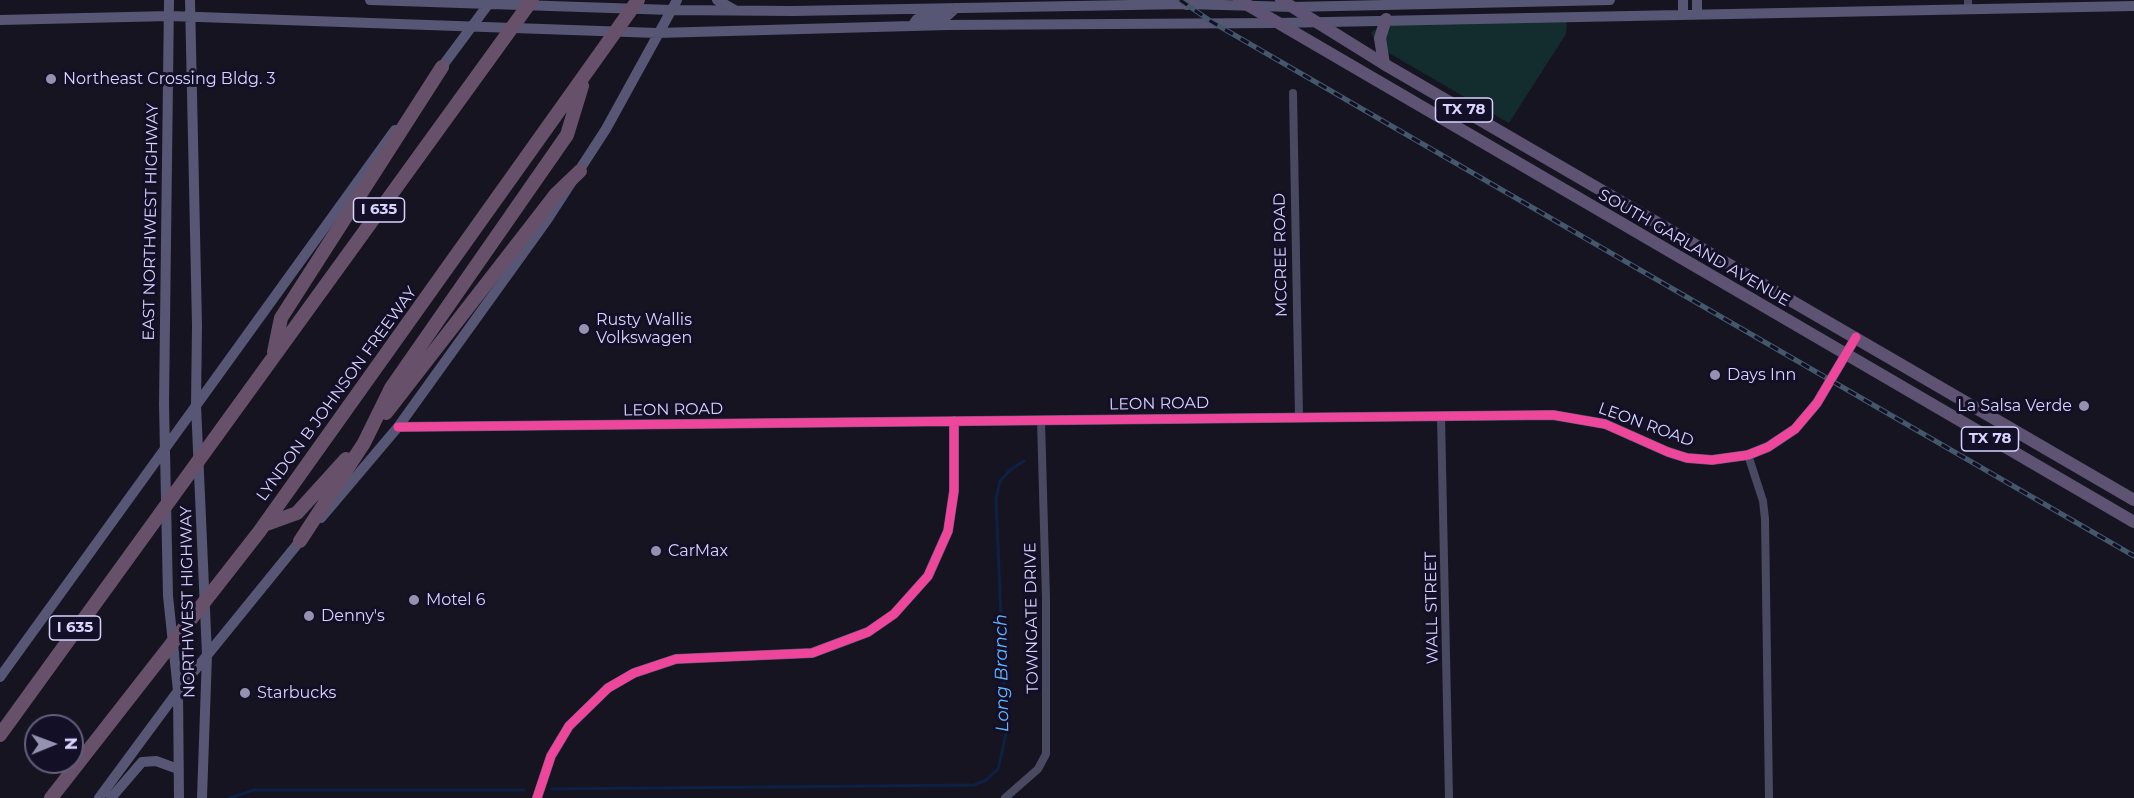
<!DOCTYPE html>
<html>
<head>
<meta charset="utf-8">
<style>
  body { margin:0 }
  #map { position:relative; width:2134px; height:798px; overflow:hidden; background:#161421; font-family:Montserrat,sans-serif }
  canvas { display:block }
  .north { position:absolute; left:24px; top:714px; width:60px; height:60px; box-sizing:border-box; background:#130f26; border:2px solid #625e7d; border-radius:50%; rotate:89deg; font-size:16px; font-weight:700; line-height:24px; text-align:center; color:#d9d4ff }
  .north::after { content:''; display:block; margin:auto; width:21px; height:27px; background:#9591b1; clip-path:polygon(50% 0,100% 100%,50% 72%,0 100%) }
</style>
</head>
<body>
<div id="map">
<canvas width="2134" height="798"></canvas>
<div class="north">N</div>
</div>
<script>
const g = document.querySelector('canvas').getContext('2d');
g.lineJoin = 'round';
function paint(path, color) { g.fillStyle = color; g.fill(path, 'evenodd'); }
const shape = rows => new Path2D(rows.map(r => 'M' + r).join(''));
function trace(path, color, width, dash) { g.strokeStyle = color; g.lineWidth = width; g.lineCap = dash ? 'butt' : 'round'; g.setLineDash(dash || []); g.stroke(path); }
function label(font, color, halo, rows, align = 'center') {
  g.font = font + ' Montserrat,sans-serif'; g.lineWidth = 6; g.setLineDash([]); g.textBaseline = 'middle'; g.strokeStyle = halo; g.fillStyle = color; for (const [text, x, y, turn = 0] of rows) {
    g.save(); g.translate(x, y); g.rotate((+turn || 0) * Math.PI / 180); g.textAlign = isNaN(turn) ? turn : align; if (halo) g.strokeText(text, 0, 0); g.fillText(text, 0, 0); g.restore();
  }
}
const green = shape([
  [1567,21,1566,34,1509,123,1377,46,1371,32,1385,24]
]);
const stream = shape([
  [552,789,974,785,986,780,998,769,1006,734,996,499,1000,481,1011,469,1024,461],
  [230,798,254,790,524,790]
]);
const street = shape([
  [1968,0,1968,10],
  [1293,93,1299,417],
  [1441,417,1449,798],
  [1748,455,1763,501,1765,519,1769,798],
  [1005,798,1038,769,1046,754,1046,598,1041,421]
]);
const secondary = shape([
  [169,0,164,404,168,596,178,691,179,798],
  [190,0,197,325,196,405,207,655,202,798],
  [370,0,671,10,793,11,1187,4,1293,7,1610,0],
  [717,0,735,10],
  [1683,0,1683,15],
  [1697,0,1697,14],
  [0,20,170,16,657,33,948,25,1277,23,2134,6],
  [912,26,917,19,947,16,956,8],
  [438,72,490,2],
  [398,427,1553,415,1605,424,1668,452,1687,458,1712,460,1748,455,1768,447,1795,429,1817,403,1856,337],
  [321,518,398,427,547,220,606,129,677,0],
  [0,677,395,130],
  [99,798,178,691,304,536],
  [111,798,142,762,156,761,178,769],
  [537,798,551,756,569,726,608,688,634,673,676,659,812,653,868,632,894,614,928,576,948,531,954,491,954,421]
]);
const primary = shape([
  [1239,0,2134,522],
  [1281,0,1384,64,2134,500],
  [1187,4,1190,0],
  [1384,64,1380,38,1386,19]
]);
const highway = shape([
  [274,352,281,318,442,67],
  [386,413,556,194,580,171],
  [264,525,297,513,346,459],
  [300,541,364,443,391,388,567,135,582,86],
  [0,735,532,0],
  [51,798,259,532,638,0]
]);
const rail = shape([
  [1180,0,1212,22,2134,556]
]);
const cycleway = shape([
  [398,427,1553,415,1605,424,1668,452,1687,458,1712,460,1748,455,1768,447,1795,429,1817,403,1856,337],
  [537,798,551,756,569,726,608,688,634,673,676,659,812,653,868,632,894,614,928,576,948,531,954,491,954,421]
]);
const markers = [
  [51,79,6,"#9591b1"],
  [584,329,6,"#9591b1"],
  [1715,375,6,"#9591b1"],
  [2084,406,6,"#9591b1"],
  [656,551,6,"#9591b1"],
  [414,600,6,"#9591b1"],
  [309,616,6,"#9591b1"],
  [245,693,6,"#9591b1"]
];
const shields = [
  [1464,110,57],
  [379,210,51],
  [1990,439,57],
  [75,628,51]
];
const shieldNames = [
  ["TX 78",1464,110],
  ["I 635",379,210],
  ["TX 78",1990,439],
  ["I 635",75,628]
];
const poiNames = [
  ["Northeast Crossing Bldg. 3",63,79],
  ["Rusty Wallis",596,320],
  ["Volkswagen",596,338],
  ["Days Inn",1727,375],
  ["La Salsa Verde",2072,406,"right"],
  ["CarMax",668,551],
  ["Motel 6",426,600],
  ["Denny's",321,616],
  ["Starbucks",257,693]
];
const streetNames = [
  ["EAST NORTHWEST HIGHWAY",151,222,-89],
  ["SOUTH GARLAND AVENUE",1694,248,30],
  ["MCCREE ROAD",1281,255,-91],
  ["LYNDON B JOHNSON FREEWAY",337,394,-54],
  ["LEON ROAD",1159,404,-1],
  ["LEON ROAD",673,410,-1],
  ["LEON ROAD",1646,425,20],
  ["NORTHWEST HIGHWAY",188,602,-91],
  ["WALL STREET",1432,608,-91],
  ["TOWNGATE DRIVE",1032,618,-91]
];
const waterNames = [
  ["Long Branch",1002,673,-91]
];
paint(green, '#132c2d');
trace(stream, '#0d2144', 3);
trace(street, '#4a4962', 8);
trace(secondary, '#575674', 10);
trace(primary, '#5e5373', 12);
trace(highway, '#67516a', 14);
trace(rail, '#43596b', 5);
trace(rail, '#130f26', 3, [9]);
trace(cycleway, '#ed469a', 9);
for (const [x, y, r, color] of markers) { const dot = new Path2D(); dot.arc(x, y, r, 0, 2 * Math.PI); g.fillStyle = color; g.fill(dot); trace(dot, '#130f26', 2); }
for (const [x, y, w] of shields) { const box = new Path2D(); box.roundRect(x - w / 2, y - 12, w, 24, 4.5); g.fillStyle = '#130f26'; g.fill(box); trace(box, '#d9d4ff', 1.5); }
label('bold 15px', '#d9d4ff', null, shieldNames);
label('16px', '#d9d4ff', '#130f26', poiNames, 'left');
label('16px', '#d9d4ff', '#130f26', streetNames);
label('italic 18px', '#62b6ff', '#130f26', waterNames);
</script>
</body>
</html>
